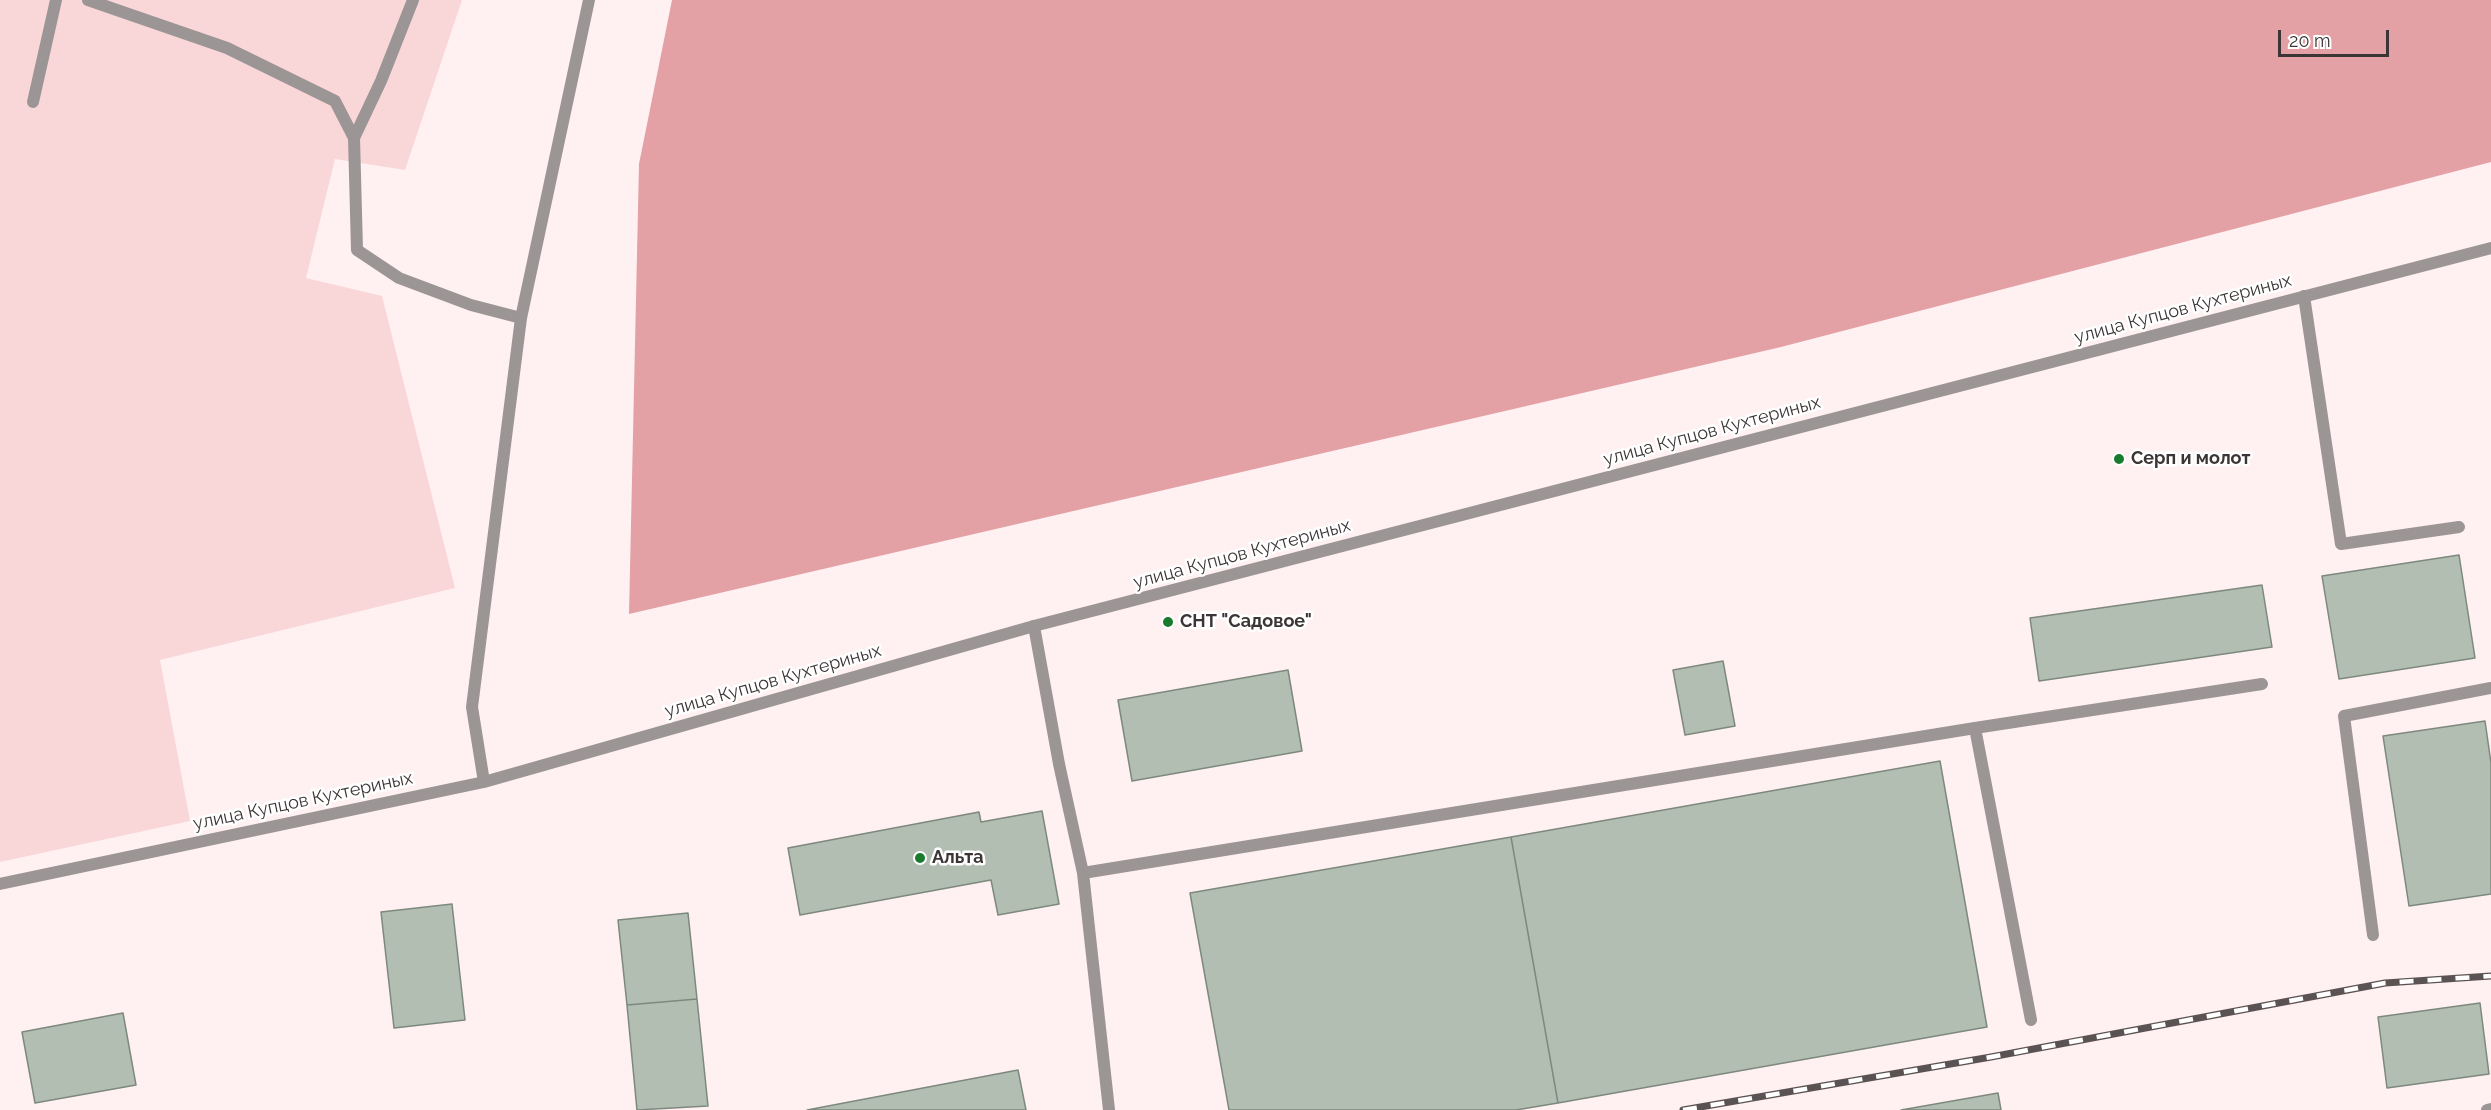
<!DOCTYPE html>
<html>
<head>
<meta charset="utf-8">
<style>
  body { margin:0 }
  #map { position:relative; width:2491px; height:1110px; overflow:hidden; background:#fff0f1; font-family:Raleway,sans-serif }
  canvas { display:block }
  .scale { position:absolute; left:2278px; top:30px; width:111px; height:27px; box-sizing:border-box; border:3px solid #3c3535; border-top:0; padding-left:8px; font-size:18px; line-height:21px; white-space:nowrap; color:#3c3535; -webkit-text-stroke:4px #fff; paint-order:stroke }
</style>
</head>
<body>
<div id="map">
<canvas width="2491" height="1110"></canvas>
<div class="scale">20 m</div>
</div>
<script>
const g = document.querySelector('canvas').getContext('2d');
g.lineJoin = 'round';
function paint(path, color) { g.fillStyle = color; g.fill(path, 'evenodd'); }
const shape = rows => new Path2D(rows.map(r => 'M' + r).join(''));
function trace(path, color, width, dash) { g.strokeStyle = color; g.lineWidth = width; g.lineCap = dash ? 'butt' : 'round'; g.setLineDash(dash || []); g.stroke(path); }
function label(font, color, halo, rows, align = 'center') {
  g.font = font + ' Raleway,sans-serif'; g.lineWidth = 5; g.setLineDash([]); g.textBaseline = 'middle'; g.strokeStyle = halo; g.fillStyle = color; for (const [text, x, y, turn = 0] of rows) {
    g.save(); g.translate(x, y); g.rotate((+turn || 0) * Math.PI / 180); g.textAlign = isNaN(turn) ? turn : align; if (halo) g.strokeText(text, 0, 0); g.fillText(text, 0, 0); g.restore();
  }
}
const green = shape([
  [0,0,462,0,405,170,335,159,306,278,382,296,455,588,160,660,190,821,0,862]
]);
const forest = shape([
  [672,0,2491,0,2491,162,1781,347,629,614,639,164]
]);
const building = shape([
  [2459,555,2475,658,2339,679,2322,576,2459,555],
  [2262,585,2272,647,2039,681,2030,618,2262,585],
  [1723,661,1735,726,1685,735,1673,670,1723,661],
  [1288,670,1302,751,1132,781,1118,700,1288,670],
  [2485,721,2491,763,2491,894,2409,906,2383,736,2485,721],
  [1940,761,1987,1027,1558,1103,1511,837,1940,761],
  [1042,811,1059,904,998,915,991,880,800,915,788,848,979,812,981,822,1042,811],
  [1511,837,1558,1103,1516,1110,1229,1110,1190,893,1511,837],
  [452,904,465,1020,394,1028,381,912,452,904],
  [688,913,697,999,627,1005,618,920,688,913],
  [697,999,708,1106,637,1110,627,1005,697,999],
  [2480,1003,2489,1074,2387,1088,2378,1017,2480,1003],
  [123,1013,136,1085,35,1103,22,1032,123,1013],
  [1018,1070,1026,1110,807,1110,1018,1070],
  [1998,1093,2001,1110,1901,1110,1998,1093]
]);
const service = shape([
  [88,0,227,48,335,101,354,138,357,250,399,278,471,305,521,318],
  [33,102,56,0],
  [354,138,381,81,413,0],
  [2304,296,2341,544,2459,527],
  [1034,626,1059,764,1083,873,1109,1110],
  [1975,728,2262,684],
  [1083,873,1975,728,2031,1020],
  [2373,935,2344,716,2491,688],
  [2487,1110,2491,1109]
]);
const minor = shape([
  [484,782,472,707,521,318,589,0],
  [0,884,484,782,1034,626,2491,248]
]);
const rail = shape([
  [1683,1110,1991,1057,2385,983,2491,976]
]);
const markers = [
  [2119,459,6,"#197b2d"],
  [1168,622,6,"#197b2d"],
  [920,858,6,"#197b2d"]
];
const streetNames = [
  ["улица Купцов Кухтериных",2183,309,-15],
  ["улица Купцов Кухтериных",1712,431,-15],
  ["улица Купцов Кухтериных",1242,554,-15],
  ["улица Купцов Кухтериных",773,681,-16],
  ["улица Купцов Кухтериных",303,801,-12]
];
const poiNames = [
  ["Серп и молот",2131,459],
  ["СНТ \"Садовое\"",1180,622],
  ["Альта",932,858]
];
paint(green, '#f9d7d9');
paint(forest, '#e3a1a6');
paint(building, '#b3beb3');
trace(building, '#7e897e', 1.5);
trace(service, '#9c9595', 12);
trace(minor, '#9c9595', 12);
trace(rail, '#5b5353', 7);
trace(rail, '#fff', 4.5, [14]);
for (const [x, y, r, color] of markers) { const dot = new Path2D(); dot.arc(x, y, r, 0, 2 * Math.PI); g.fillStyle = color; g.fill(dot); trace(dot, '#fff', 2); }
label('18px', '#3c3535', '#fff', streetNames);
label('bold 18px', '#3c3535', '#fff', poiNames, 'left');
</script>
</body>
</html>
